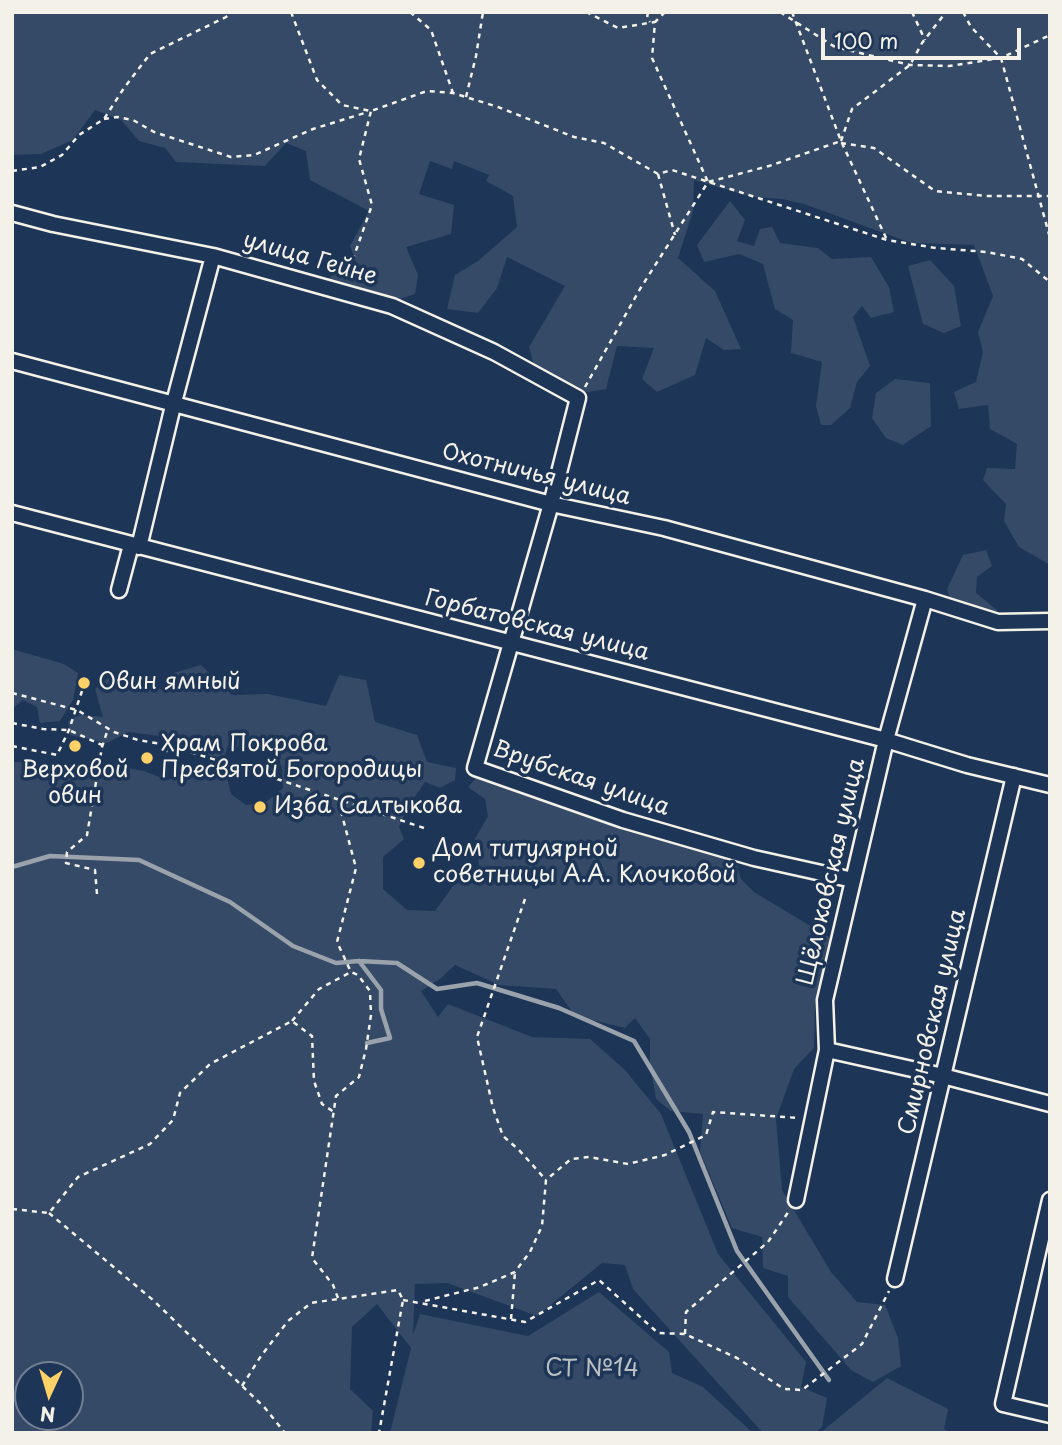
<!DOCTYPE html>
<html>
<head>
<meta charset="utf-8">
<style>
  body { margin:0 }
  #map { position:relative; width:1062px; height:1445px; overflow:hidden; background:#1d3557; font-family:"Playpen Sans",sans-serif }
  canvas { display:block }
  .frame { position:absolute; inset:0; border:14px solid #f4f1e8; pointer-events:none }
  .north { position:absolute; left:14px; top:1361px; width:70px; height:70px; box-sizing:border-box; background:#1d3557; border:2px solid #738091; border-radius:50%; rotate:184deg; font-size:19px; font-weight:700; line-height:28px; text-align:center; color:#f4f1e8 }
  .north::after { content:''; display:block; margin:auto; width:24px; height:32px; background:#ffd166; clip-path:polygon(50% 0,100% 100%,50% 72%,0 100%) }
  .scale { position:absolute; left:821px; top:28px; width:200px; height:32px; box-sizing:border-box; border:4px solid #f4f1e8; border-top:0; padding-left:9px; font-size:21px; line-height:24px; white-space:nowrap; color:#f4f1e8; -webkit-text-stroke:5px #1d3557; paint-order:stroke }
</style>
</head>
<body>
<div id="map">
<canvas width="1062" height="1445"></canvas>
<div class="frame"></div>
<div class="north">N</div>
<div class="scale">100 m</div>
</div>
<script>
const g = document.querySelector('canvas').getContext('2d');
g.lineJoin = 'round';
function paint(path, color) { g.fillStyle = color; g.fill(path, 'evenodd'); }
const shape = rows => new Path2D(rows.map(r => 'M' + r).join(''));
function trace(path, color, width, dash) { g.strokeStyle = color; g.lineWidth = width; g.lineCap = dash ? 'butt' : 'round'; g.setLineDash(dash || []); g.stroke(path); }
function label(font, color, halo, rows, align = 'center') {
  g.font = font + ' "Playpen Sans",sans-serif'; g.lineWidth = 7; g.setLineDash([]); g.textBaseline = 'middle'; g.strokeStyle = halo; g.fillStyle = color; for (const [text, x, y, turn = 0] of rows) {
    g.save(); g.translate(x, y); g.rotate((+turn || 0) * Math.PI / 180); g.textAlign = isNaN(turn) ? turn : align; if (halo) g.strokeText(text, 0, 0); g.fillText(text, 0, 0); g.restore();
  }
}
const green = shape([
  [12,12,1050,12,1050,565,1019,547,1004,521,1006,504,983,480,987,468,1015,469,1017,444,990,429,988,405,959,409,954,392,976,382,983,352,978,332,993,296,974,245,911,243,804,204,782,199,752,197,694,180,693,211,678,258,715,291,741,349,724,350,706,338,695,375,657,392,642,379,654,348,617,346,606,389,583,393,534,365,529,347,565,286,507,257,497,288,478,313,447,309,455,275,478,261,517,227,513,196,486,181,489,175,454,161,452,169,430,161,419,194,454,205,451,234,406,247,418,275,415,294,381,305,326,282,334,273,359,270,350,246,369,211,310,180,306,151,286,143,265,166,176,162,165,148,139,141,121,120,95,110,73,140,41,154,12,155],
  [730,201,745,220,737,241,754,246,760,229,772,227,780,243,818,248,832,259,871,257,889,287,894,312,871,318,862,306,853,317,870,366,857,382,850,408,831,425,821,425,816,406,822,362,791,353,793,320,775,309,763,264,739,254,704,262,697,245],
  [930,260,954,286,961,326,944,333,923,324,908,266],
  [895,379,930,383,931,426,903,445,886,438,872,418,876,393],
  [986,550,992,566,977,577,976,593,997,610,982,625,955,614,947,589,963,555],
  [12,649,64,664,78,673,73,700,60,721,40,723,37,707,23,700,12,709],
  [201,665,232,695,268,694,326,706,339,675,366,680,375,722,417,735,427,762,456,768,455,780,440,788,425,782,408,807,399,827,404,839,383,857,383,889,407,910,435,911,453,886,480,871,475,839,488,816,485,799,468,787,478,776,625,830,735,859,741,879,754,892,834,940,815,1006,814,1048,794,1069,776,1119,782,1190,831,1272,857,1302,885,1305,898,1338,901,1366,873,1382,851,1370,788,1297,788,1276,763,1268,762,1237,732,1228,700,1152,703,1114,671,1111,656,1099,650,1064,650,1039,635,1018,625,1028,575,1016,556,989,499,985,455,965,440,979,421,991,438,1017,448,1004,532,1037,590,1039,624,1069,661,1114,718,1254,806,1362,801,1387,827,1398,822,1427,815,1433,763,1433,633,1289,625,1265,602,1263,537,1316,447,1283,415,1284,413,1335,420,1314,528,1336,599,1292,669,1352,672,1373,703,1387,753,1433,390,1433,411,1348,377,1304,352,1327,350,1389,373,1411,371,1433,12,1433,12,762,25,762,60,772,89,761,144,771,167,780,199,772,227,777,231,794,246,805,265,803,283,788,282,769,276,749,261,743,248,748,228,746,224,758,210,756,201,746,174,744,159,736,128,732,107,743,70,735,68,721,80,715,103,717,95,689,111,676,164,690,170,674],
  [28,1375,70,1375,70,1417,28,1417],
  [887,1378,948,1409,944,1429,949,1433,820,1433]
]);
const stream = shape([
  [12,867,50,856,139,860,230,902,293,946,336,963,359,961,397,963,437,989,477,983,559,1008,634,1041,689,1132,737,1251,829,1380],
  [359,961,381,990,381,1009,390,1038,367,1043]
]);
const path = shape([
  [291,12,317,80,342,105,371,111,427,91,453,93,498,107,574,137,604,143,658,174,672,170,887,240,936,248,987,252,1022,259,1050,282],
  [410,12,431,30,453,93],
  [586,12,618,28,655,22],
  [648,12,647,18,650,22],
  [665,12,655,22,652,58,708,182],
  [780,12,835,47,910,65,949,66,1001,58,1050,35],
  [792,12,841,141,887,240],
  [912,12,925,40],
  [963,12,971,27,1001,58,1050,238],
  [466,97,476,56,483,12],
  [104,119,117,117,133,120,154,132,231,157,254,155,313,129,368,112],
  [841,141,852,109,910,65,922,43,946,12],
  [841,143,874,148,935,191,986,196,1050,196],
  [12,171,40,167,62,155,79,135,104,119,124,88,150,54,226,17,232,12],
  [658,174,675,235],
  [346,279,372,205,359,159,371,111],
  [585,387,640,289,708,182,769,166,841,141],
  [12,693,77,710,114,732,138,740,167,745,262,774,424,828],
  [12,723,43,729,69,730,102,745],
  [12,746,57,755,69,730,82,691],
  [165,762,167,745],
  [97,894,95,870,66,863,67,852,87,835,102,747,108,729],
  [525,899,477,1037,493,1108,503,1136,519,1150,546,1180],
  [292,1021,319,989,351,972],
  [12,1209,49,1213,78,1177,150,1144,173,1120,180,1093,210,1064,292,1021,312,1036,314,1081,322,1104,334,1112],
  [49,1213,153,1300,265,1408,285,1433],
  [338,1298,333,1285,312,1258,336,1096,359,1077,366,1049,371,1015,370,991,358,975,351,972,337,942,356,868,338,800],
  [403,1300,525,1322,599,1280,658,1333,685,1334,737,1358,784,1389,802,1390,862,1344,889,1291],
  [425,1301,480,1287,515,1272,530,1252,542,1226,546,1180,571,1159,589,1157,628,1164,665,1155,706,1135,713,1112,799,1118],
  [511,1319,515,1272],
  [685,1334,686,1312,768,1242,789,1211],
  [242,1386,261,1356,288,1321,311,1303,398,1290,403,1300,379,1433]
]);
const minor = shape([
  [12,213,53,224,213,256,392,306,494,352,578,398,551,504,475,768,623,820,754,858,853,880],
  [12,361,551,504,664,528,925,599,998,622,1050,621],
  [12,513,886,740,967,765,1050,785],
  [139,547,173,406,213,256],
  [119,590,131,545],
  [827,1050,943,1076,1050,1104],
  [796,1200,827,1050,825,1000,886,740,925,599],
  [1050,1200,1003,1404,1050,1415],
  [895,1279,1014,776]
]);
const markers = [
  [84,683,7,"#ffd166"],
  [75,746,7,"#ffd166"],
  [147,758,7,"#ffd166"],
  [260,807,7,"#ffd166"],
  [419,863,7,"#ffd166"]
];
const streetNames = [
  ["улица Гейне",310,259,16],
  ["Охотничья улица",536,475,14],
  ["Горбатовская улица",537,626,14],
  ["Врубская улица",581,779,19],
  ["Щёлоковская улица",832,872,-77],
  ["Смирновская улица",933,1022,-77]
];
const poiNames = [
  ["Овин ямный",98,683],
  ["Храм Покрова",161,745],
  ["Пресвятой Богородицы",161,771],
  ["Верховой",75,771,"center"],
  ["овин",75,797,"center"],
  ["Изба Салтыкова",274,807],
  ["Дом титулярной",433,850],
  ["советницы А.А. Клочковой",433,876]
];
const parkNames = [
  ["СТ №14",592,1370]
];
paint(green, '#354a67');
trace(stream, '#9aa2ab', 4.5);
trace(minor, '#f4f1e8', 19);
trace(path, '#f4f1e8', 2.5, [5, 5]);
trace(minor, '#1d3557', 14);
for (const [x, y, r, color] of markers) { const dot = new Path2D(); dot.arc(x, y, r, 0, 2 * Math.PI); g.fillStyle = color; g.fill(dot); trace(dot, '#1d3557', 2.5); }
label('23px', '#f4f1e8', '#1d3557', streetNames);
label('23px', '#f4f1e8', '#1d3557', poiNames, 'left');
label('23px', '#bbbfc1', '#1d3557', parkNames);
</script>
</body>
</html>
